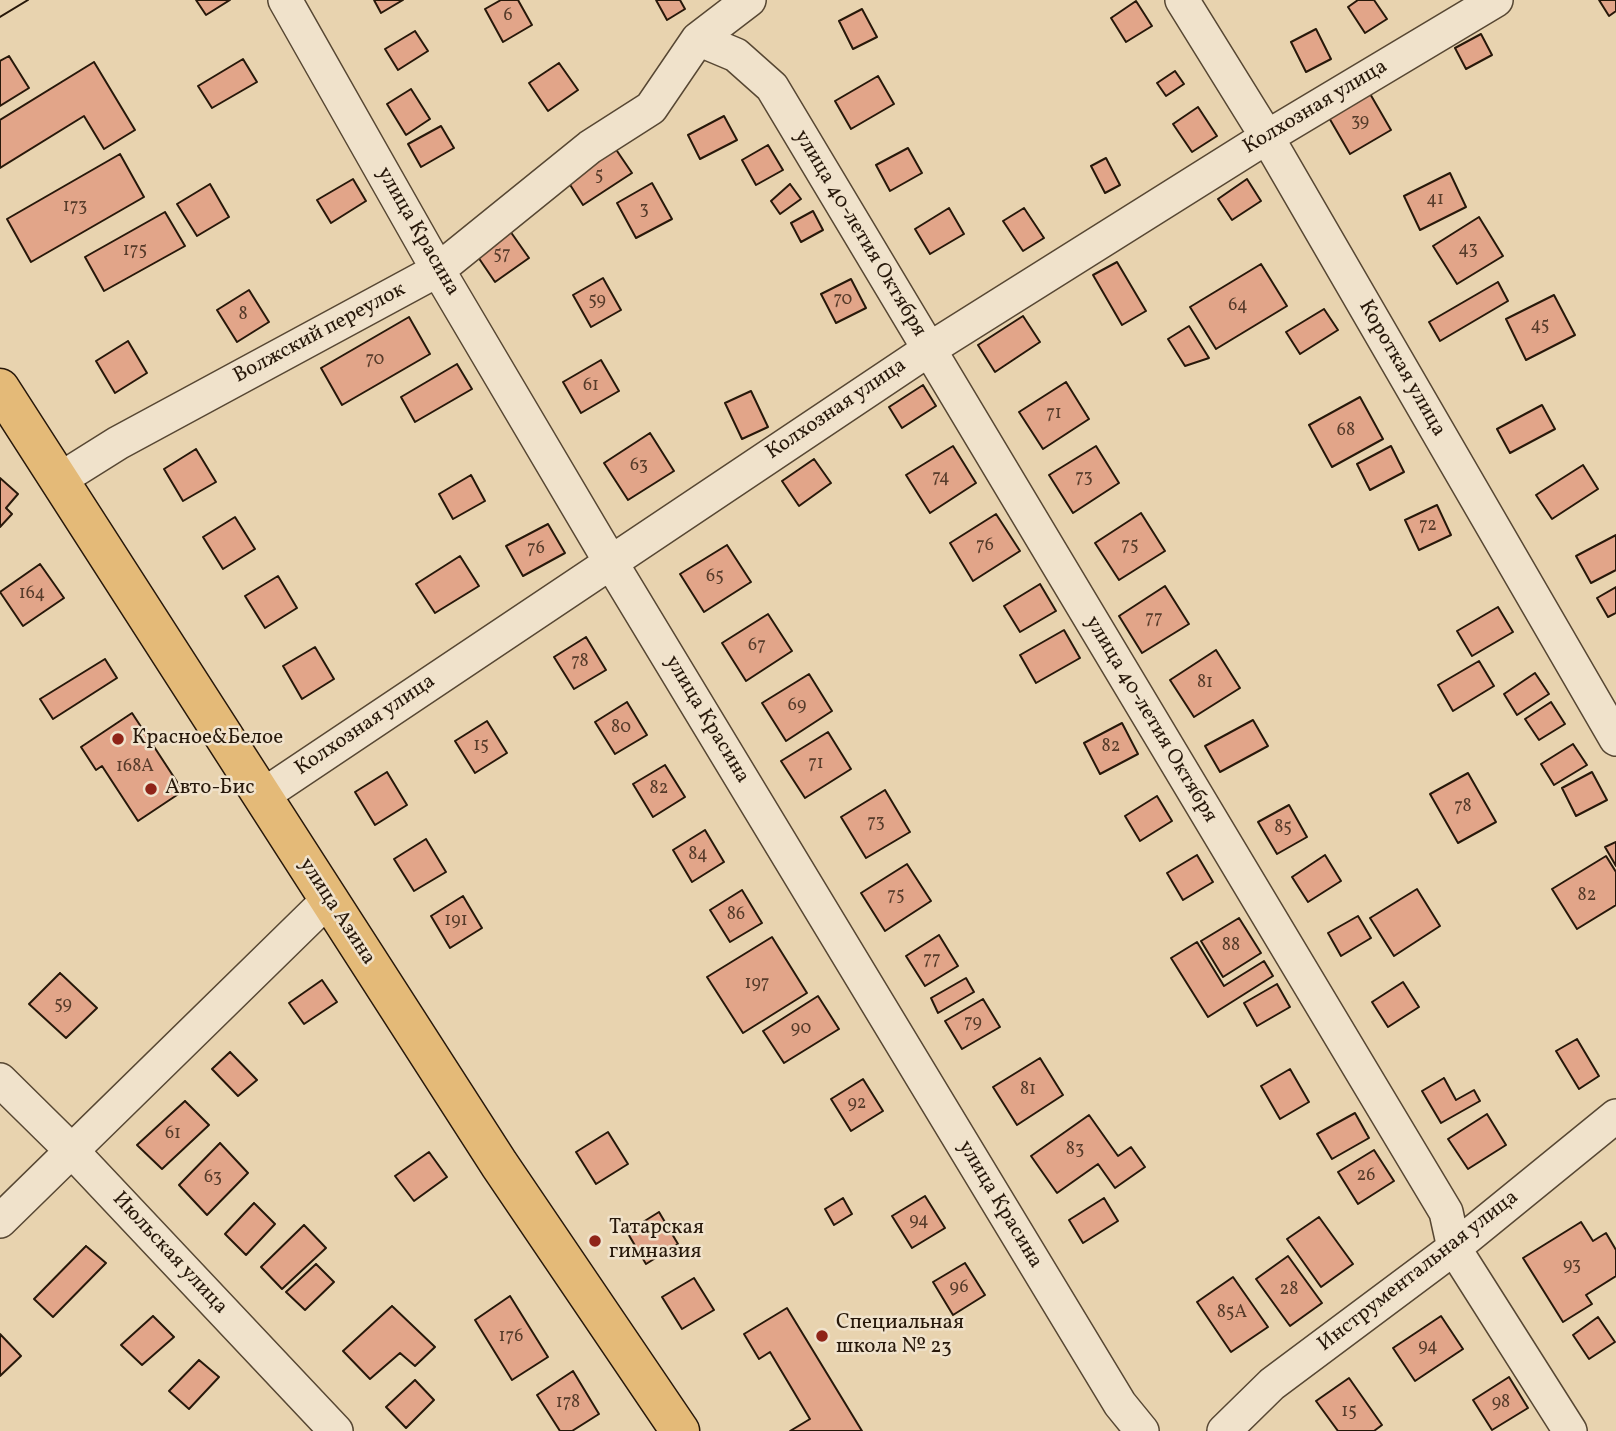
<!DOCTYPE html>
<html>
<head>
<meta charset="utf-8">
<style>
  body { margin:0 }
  canvas { display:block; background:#e8d3af }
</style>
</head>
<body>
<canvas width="1616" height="1431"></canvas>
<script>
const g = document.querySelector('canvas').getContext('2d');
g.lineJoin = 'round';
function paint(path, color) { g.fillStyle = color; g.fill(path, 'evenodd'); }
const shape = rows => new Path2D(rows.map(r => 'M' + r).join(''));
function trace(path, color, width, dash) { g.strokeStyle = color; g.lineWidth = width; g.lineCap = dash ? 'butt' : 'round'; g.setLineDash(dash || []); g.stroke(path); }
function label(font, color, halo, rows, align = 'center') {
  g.font = font + ' Vollkorn,serif'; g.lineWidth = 5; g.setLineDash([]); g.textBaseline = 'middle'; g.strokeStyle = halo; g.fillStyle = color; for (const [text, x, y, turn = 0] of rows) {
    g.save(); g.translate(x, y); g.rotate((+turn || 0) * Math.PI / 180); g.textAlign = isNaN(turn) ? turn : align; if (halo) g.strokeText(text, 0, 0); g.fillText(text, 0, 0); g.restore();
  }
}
const building = shape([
  [196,0,230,0,206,15,196,0],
  [374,0,403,0,381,13,374,0],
  [501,0,518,0,532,25,503,42,485,9,501,0],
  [656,0,680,0,685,9,667,20,656,0],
  [1358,0,1374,0,1387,19,1365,33,1348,7,1358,0],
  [1599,0,1616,0,1616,11,1609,16,1599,0],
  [1136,1,1152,26,1126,42,1111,18,1136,1],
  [862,9,877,37,853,49,839,21,862,9],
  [1316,29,1331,59,1306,72,1291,42,1316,29],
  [415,31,428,51,398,70,385,49,415,31],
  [1481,34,1492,55,1466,69,1455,48,1481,34],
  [9,56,29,88,0,106,0,61,9,56],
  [243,59,257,82,212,108,198,86,243,59],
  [94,62,135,130,104,149,84,116,0,168,0,120,94,62],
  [559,63,578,90,548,111,529,83,559,63],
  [1175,71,1184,84,1166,96,1157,83,1175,71],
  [878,76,894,104,851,129,835,101,878,76],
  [411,89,430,119,406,135,387,104,411,89],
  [1369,92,1391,130,1350,154,1328,116,1369,92],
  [1198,107,1217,136,1192,152,1173,124,1198,107],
  [724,116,737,140,700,159,688,135,724,116],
  [441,126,454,148,421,167,408,144,441,126],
  [768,145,783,170,756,185,742,160,768,145],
  [615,148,632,173,583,205,567,180,615,148],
  [908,148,922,173,890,191,876,165,908,148],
  [120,154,144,197,31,262,7,219,120,154],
  [1106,158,1120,185,1105,193,1091,166,1106,158],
  [1450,173,1466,207,1420,230,1404,196,1450,173],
  [353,179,366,201,331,223,317,200,353,179],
  [1247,179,1261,201,1232,220,1218,199,1247,179],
  [652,183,672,219,636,238,617,203,652,183],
  [210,184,229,217,197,236,177,204,210,184],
  [790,184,801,199,780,214,771,201,790,184],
  [949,208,964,234,930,254,915,229,949,208],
  [1024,208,1044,238,1023,251,1003,221,1024,208],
  [813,211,823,230,801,242,791,223,813,211],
  [165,212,185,246,104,291,85,257,165,212],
  [1479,217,1503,256,1457,284,1433,246,1479,217],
  [510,231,529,258,495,282,476,254,510,231],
  [1117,262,1146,311,1122,325,1093,275,1117,262],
  [1261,264,1287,306,1216,349,1190,307,1261,264],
  [603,278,621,310,591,327,573,295,603,278],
  [851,279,866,308,836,323,821,294,851,279],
  [1498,282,1508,301,1440,341,1429,322,1498,282],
  [249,290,269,322,237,342,217,310,249,290],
  [1554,295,1575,335,1526,360,1506,319,1554,295],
  [1324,309,1338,330,1300,354,1286,332,1324,309],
  [1023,316,1040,342,995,372,978,345,1023,316],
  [409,317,430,354,342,405,321,368,409,317],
  [1189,326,1209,358,1185,366,1168,339,1189,326],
  [128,341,147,373,115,393,96,361,128,341],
  [601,360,619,391,581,413,563,382,601,360],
  [457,364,472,389,415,422,401,397,457,364],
  [1066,382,1089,419,1043,449,1019,412,1066,382],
  [923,385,936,406,902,428,889,407,923,385],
  [751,391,768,427,742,439,725,403,751,391],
  [1360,397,1383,439,1332,467,1309,425,1360,397],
  [1542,405,1555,429,1510,453,1497,429,1542,405],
  [650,433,674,471,628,500,604,463,650,433],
  [953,446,976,483,930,513,906,475,953,446],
  [1096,446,1119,483,1073,513,1049,475,1096,446],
  [1391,446,1404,472,1370,490,1357,464,1391,446],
  [196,449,216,482,183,501,164,469,196,449],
  [814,459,831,483,799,506,782,481,814,459],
  [1583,465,1598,489,1552,519,1536,495,1583,465],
  [471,475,485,501,453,519,439,494,471,475],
  [0,478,18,494,6,508,12,514,0,527,0,478],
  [1437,505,1451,535,1419,550,1405,520,1437,505],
  [1141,513,1165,551,1119,580,1095,543,1141,513],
  [996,514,1020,551,973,581,950,543,996,514],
  [235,517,255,549,223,569,203,537,235,517],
  [548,524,565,553,523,576,506,546,548,524],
  [1616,535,1616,570,1591,583,1576,556,1616,535],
  [727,545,751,582,704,612,680,574,727,545],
  [460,556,479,586,435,613,416,584,460,556],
  [40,564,64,598,23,626,0,592,40,564],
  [278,576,297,608,265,628,245,596,278,576],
  [1040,584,1056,611,1020,632,1004,606,1040,584],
  [1165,586,1189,624,1142,653,1119,616,1165,586],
  [1616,587,1616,613,1608,617,1597,598,1616,587],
  [1498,607,1513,632,1472,656,1457,631,1498,607],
  [768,614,792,651,746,681,722,643,768,614],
  [1064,630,1080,658,1036,683,1020,655,1064,630],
  [586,637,606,670,574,689,554,657,586,637],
  [315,647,334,679,302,699,283,666,315,647],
  [1216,650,1240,688,1194,717,1170,680,1216,650],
  [105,659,117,678,53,719,40,699,105,659],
  [1479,661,1494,686,1453,711,1438,685,1479,661],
  [1535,673,1549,694,1517,715,1504,694,1535,673],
  [809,674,832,711,786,741,762,703,809,674],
  [627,702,647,735,615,754,595,722,627,702],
  [1551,702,1565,724,1539,740,1525,719,1551,702],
  [132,713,183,791,138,821,102,766,96,770,81,747,132,713],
  [1253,720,1268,746,1220,772,1205,746,1253,720],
  [487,721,507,753,475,773,455,741,487,721],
  [1122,723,1138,754,1100,774,1084,743,1122,723],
  [828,732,851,769,805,798,781,761,828,732],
  [1573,744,1587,765,1554,785,1541,764,1573,744],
  [665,765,685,797,653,817,633,784,665,765],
  [387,772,407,805,375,825,355,792,387,772],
  [1592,772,1607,800,1576,816,1562,788,1592,772],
  [1468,773,1496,822,1458,843,1430,794,1468,773],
  [885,790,910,832,866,858,841,817,885,790],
  [1157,796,1172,821,1140,841,1125,816,1157,796],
  [1289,805,1307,837,1277,854,1258,822,1289,805],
  [705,830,724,862,692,882,673,850,705,830],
  [426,839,446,872,414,891,394,859,426,839],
  [1616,842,1616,866,1605,847,1616,842],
  [1197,855,1213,882,1183,900,1167,873,1197,855],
  [1325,855,1341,881,1308,902,1292,877,1325,855],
  [1606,856,1616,872,1616,905,1577,929,1552,889,1606,856],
  [907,864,931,901,885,931,861,893,907,864],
  [1417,889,1440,926,1394,956,1370,918,1417,889],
  [742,890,762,923,730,942,710,910,742,890],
  [463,896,482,928,450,948,431,916,463,896],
  [1358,916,1371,938,1341,956,1328,933,1358,916],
  [1239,918,1261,953,1223,977,1201,941,1239,918],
  [939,935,958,966,925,986,906,956,939,935],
  [772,937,807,993,743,1033,707,977,772,937],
  [1197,942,1224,986,1264,961,1273,976,1208,1017,1171,958,1197,942],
  [60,973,97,1008,66,1038,29,1004,60,973],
  [966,978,974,992,938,1013,931,998,966,978],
  [322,980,337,1002,304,1024,289,1003,322,980],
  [1403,982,1419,1007,1388,1027,1372,1002,1403,982],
  [1277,984,1290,1007,1257,1026,1244,1003,1277,984],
  [818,996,839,1029,784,1063,763,1031,818,996],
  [983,999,1000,1027,962,1049,945,1021,983,999],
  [1577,1039,1599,1076,1579,1089,1556,1051,1577,1039],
  [230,1052,257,1080,238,1096,212,1069,230,1052],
  [1040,1058,1063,1095,1017,1125,993,1087,1040,1058],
  [1290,1069,1309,1102,1280,1119,1261,1086,1290,1069],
  [1444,1078,1456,1100,1474,1090,1480,1101,1441,1123,1422,1091,1444,1078],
  [863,1079,883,1111,851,1131,831,1099,863,1079],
  [185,1101,209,1125,162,1169,137,1145,185,1101],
  [1355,1113,1369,1138,1332,1159,1317,1134,1355,1113],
  [1487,1114,1506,1145,1468,1169,1448,1139,1487,1114],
  [1089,1115,1118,1156,1131,1147,1145,1167,1115,1188,1098,1164,1057,1193,1031,1156,1089,1115],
  [608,1132,628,1164,596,1184,576,1152,608,1132],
  [220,1143,248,1173,207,1215,179,1185,220,1143],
  [1374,1150,1394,1181,1358,1204,1338,1172,1374,1150],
  [429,1152,447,1177,414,1201,395,1176,429,1152],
  [925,1196,945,1228,912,1248,892,1216,925,1196],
  [843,1198,852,1214,834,1225,825,1209,843,1198],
  [1104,1198,1118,1221,1083,1243,1069,1220,1104,1198],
  [254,1203,275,1224,246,1255,225,1234,254,1203],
  [659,1212,678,1244,646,1264,627,1232,659,1212],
  [1319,1217,1353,1264,1321,1287,1287,1239,1319,1217],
  [1581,1222,1593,1241,1606,1233,1616,1250,1616,1276,1586,1295,1592,1304,1563,1322,1523,1258,1581,1222],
  [304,1225,326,1248,282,1289,261,1267,304,1225],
  [86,1246,106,1263,53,1317,34,1299,86,1246],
  [1288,1256,1322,1303,1290,1326,1256,1279,1288,1256],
  [965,1263,985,1295,953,1315,933,1282,965,1263],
  [316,1264,334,1282,305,1310,286,1292,316,1264],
  [1233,1277,1268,1327,1231,1352,1197,1302,1233,1277],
  [694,1278,714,1310,682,1329,662,1297,694,1278],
  [510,1296,548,1357,512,1380,475,1320,510,1296],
  [392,1306,435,1347,415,1366,400,1353,370,1379,343,1351,392,1306],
  [787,1308,862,1431,790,1431,810,1419,770,1352,759,1359,744,1334,787,1308],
  [153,1316,174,1337,142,1365,121,1345,153,1316],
  [1441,1316,1463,1349,1415,1381,1393,1348,1441,1316],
  [1598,1317,1615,1342,1589,1359,1573,1335,1598,1317],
  [0,1334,21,1356,0,1376,0,1334],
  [199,1360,219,1377,189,1409,169,1391,199,1360],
  [573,1371,599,1414,572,1431,560,1431,537,1395,573,1371],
  [1509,1377,1528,1408,1492,1430,1473,1400,1509,1377],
  [1349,1378,1382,1425,1374,1431,1338,1431,1316,1401,1349,1378],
  [415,1380,434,1400,406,1428,386,1407,415,1380]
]);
const minor = shape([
  [285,0,438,270,610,561,1120,1404,1142,1431],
  [1182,0,1267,137,1616,739],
  [698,39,736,55,772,87,1446,1212,1454,1248,1570,1431],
  [59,480,118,443,438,270,590,147,651,108,698,39,749,0],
  [262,796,928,350,1267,137,1496,0],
  [0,1080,72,1151,336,1431],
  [0,1221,328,900],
  [1224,1431,1272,1384,1454,1248,1616,1116]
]);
const major = shape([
  [0,388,499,1164,680,1431]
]);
const tram = shape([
  [0,17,28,0]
]);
const markers = [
  [118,739,7,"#8f2418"],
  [151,789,7,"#8f2418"],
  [595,1241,7,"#8f2418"],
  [822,1336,7,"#8f2418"]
];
const numberNames = [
  ["6",508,17],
  ["39",1360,123],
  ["5",599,177],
  ["41",1435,201],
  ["173",75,208],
  ["3",644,211],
  ["43",1468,251],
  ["175",135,252],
  ["57",502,256],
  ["70",843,301],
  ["59",597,302],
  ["64",1238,307],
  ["8",243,316],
  ["45",1540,327],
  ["70",375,361],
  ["61",591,387],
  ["71",1054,415],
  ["68",1346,432],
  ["63",639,467],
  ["74",941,479],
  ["73",1084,479],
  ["72",1428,527],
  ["76",985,547],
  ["75",1130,547],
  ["76",536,550],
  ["65",715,578],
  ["164",32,595],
  ["77",1154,620],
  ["67",757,647],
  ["78",580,663],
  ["81",1205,684],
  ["69",797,707],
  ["80",621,729],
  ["15",481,747],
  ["82",1111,748],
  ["71",816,765],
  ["168А",135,768],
  ["82",659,790],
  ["78",1463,808],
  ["73",876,824],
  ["85",1283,829],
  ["84",698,856],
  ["75",896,897],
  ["82",1587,897],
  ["86",736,916],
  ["191",456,922],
  ["88",1231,947],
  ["77",932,961],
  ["197",757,985],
  ["59",63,1006],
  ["79",973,1024],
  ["90",801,1030],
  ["81",1028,1091],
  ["92",857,1105],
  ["61",173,1135],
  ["83",1075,1151],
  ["26",1366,1177],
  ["63",213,1179],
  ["94",919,1222],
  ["93",1572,1267],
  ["96",959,1289],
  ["28",1289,1291],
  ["85А",1232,1314],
  ["176",511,1338],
  ["94",1428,1348],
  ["178",568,1404],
  ["98",1501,1404],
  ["15",1349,1413]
];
const streetNames = [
  ["Колхозная улица",1316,108,-31],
  ["улица Красина",417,232,60],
  ["улица 40-летия Октября",859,234,59],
  ["Волжский переулок",320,334,-28],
  ["Короткая улица",1401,369,60],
  ["Колхозная улица",837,410,-34],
  ["улица Красина",706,720,59],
  ["улица 40-летия Октября",1150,720,59],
  ["Колхозная улица",366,726,-34],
  ["улица Азина",336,912,57],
  ["улица Красина",999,1205,59],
  ["Июльская улица",169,1254,47],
  ["Инструментальная улица",1419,1272,-38]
];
const poiNames = [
  ["Красное&Белое",132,739],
  ["Авто-Бис",165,789],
  ["Татарская",609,1229],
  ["гимназия",609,1253],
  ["Специальная",836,1324],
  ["школа № 23",836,1348]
];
paint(building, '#e2a589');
trace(building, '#27180a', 2);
trace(minor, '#574733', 36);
trace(major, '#27180a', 41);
trace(minor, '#f0e2cb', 33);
trace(major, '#e4ba78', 38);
trace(tram, '#27180a', 2);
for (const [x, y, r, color] of markers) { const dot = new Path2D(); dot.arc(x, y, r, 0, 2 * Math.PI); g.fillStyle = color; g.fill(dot); trace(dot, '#f0e2cb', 2.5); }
label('18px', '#563b2a', null, numberNames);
label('21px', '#27180a', '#f0e2cb', streetNames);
label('21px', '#27180a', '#f0e2cb', poiNames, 'left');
</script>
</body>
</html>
